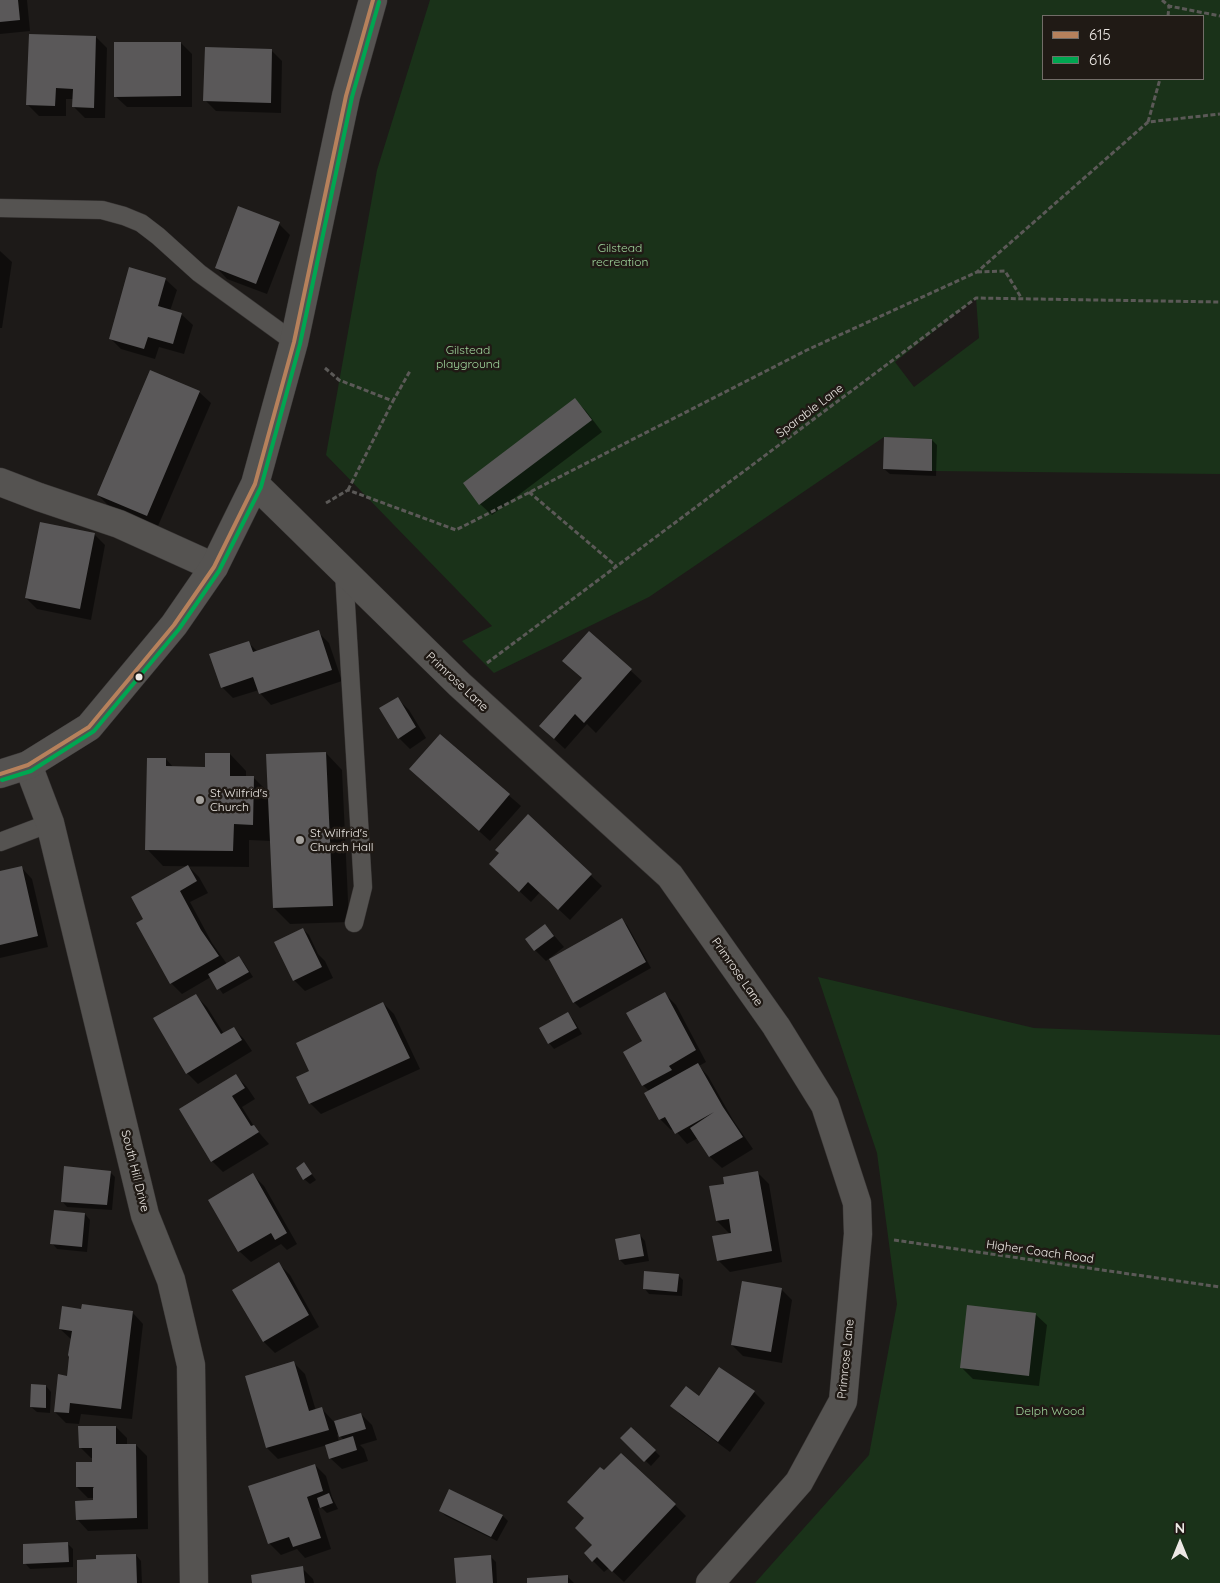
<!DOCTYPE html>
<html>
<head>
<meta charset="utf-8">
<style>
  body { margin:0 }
  #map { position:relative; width:1220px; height:1583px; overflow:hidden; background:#1d1a18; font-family:Quicksand,sans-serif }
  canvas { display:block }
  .legend { position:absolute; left:1042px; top:15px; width:162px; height:65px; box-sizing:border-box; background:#201a15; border:1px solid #726d68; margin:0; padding:6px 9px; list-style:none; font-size:15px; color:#ede9e5 }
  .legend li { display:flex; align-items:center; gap:10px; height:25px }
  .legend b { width:25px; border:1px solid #726d68 }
  .north { position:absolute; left:1155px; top:1518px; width:50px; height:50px; -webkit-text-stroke:4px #201a15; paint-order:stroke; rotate:0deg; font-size:14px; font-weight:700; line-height:20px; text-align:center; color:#ede9e5 }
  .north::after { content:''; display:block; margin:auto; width:18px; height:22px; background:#ede9e5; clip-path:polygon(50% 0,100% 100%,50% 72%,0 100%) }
</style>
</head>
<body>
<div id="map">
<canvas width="1220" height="1583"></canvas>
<ul class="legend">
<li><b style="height:6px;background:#b6815c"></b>615</li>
<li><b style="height:6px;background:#00a651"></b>616</li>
</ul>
<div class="north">N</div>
</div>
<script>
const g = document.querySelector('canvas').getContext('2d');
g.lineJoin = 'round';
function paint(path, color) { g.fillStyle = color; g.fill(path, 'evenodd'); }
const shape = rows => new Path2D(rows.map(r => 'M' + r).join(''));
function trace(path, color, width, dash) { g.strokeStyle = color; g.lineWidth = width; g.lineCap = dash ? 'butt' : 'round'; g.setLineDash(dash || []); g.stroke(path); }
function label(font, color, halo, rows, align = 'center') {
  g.font = font + ' Quicksand,sans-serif'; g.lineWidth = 5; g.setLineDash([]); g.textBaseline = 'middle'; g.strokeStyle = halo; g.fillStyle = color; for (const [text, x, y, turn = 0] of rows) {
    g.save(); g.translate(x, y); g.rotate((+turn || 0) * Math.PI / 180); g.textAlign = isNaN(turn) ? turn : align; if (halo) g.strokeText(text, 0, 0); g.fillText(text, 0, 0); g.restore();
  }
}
const green = shape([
  [430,0,1220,0,1220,474,932,471,932,439,884,437,649,597,494,673,462,641,492,626,326,455,377,170],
  [1044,16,1204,16,1204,79,1044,79],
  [976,298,979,338,914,387,895,362],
  [818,977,1034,1028,1220,1035,1220,1583,755,1583,869,1455,897,1304,877,1153]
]);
const shadow = shape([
  [0,0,27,0,30,31,0,34],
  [96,37,107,48,105,118,85,118,74,107,74,99,66,99,66,116,39,116,27,104],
  [181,43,192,54,192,107,127,107,115,96],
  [271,50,282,61,281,113,216,111,205,100],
  [279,224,290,235,267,294,227,279,216,267],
  [0,251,12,262,2,328,0,328],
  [165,279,177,290,170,311,181,314,193,325,184,354,159,347,155,359,121,349,110,338],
  [199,392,211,403,158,526,109,506,98,495],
  [575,400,586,411,602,432,492,515,480,504,465,484],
  [932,440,937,445,936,476,890,474,884,469],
  [94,534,105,545,91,620,37,609,26,598],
  [318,632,329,643,342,681,271,705,260,693,259,690,233,698,222,687,249,643,258,652],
  [589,633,642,681,596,733,587,724,565,749,552,737,583,679],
  [397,698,409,710,426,738,410,749,399,738],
  [440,736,521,806,490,841,422,780],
  [326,753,342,770,349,922,290,924,274,908,271,841,249,840,249,867,163,866,147,849,166,759,174,768,206,768,230,754,246,771,246,777,253,777,269,793],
  [528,816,602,886,570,920,540,892,531,902,502,875],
  [188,866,199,877,208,893,190,902,212,943,227,964,239,957,244,963,253,977,223,994,211,977,182,994,171,983,145,919],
  [21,867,32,879,48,947,0,958,0,872],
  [622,920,627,925,651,968,580,1008,574,1002],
  [545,925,564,947,546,961,535,950],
  [303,929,309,935,318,954,325,961,333,978,305,991,294,980],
  [664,993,676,1005,706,1062,699,1066,708,1076,733,1120,753,1149,722,1168,710,1157,698,1138,687,1144,674,1129,671,1130,660,1119,649,1091,643,1085,644,1042],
  [196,996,207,1007,224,1034,233,1028,244,1039,252,1051,198,1084,187,1073],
  [383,1003,394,1014,420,1069,321,1114,310,1103,311,1072],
  [568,1014,573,1019,582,1034,554,1049,549,1043],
  [236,1076,247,1087,255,1099,242,1107,255,1128,269,1144,223,1172,212,1161],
  [304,1164,316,1180,310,1184,304,1179],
  [110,1172,115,1177,112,1210,67,1207,62,1201],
  [758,1173,769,1184,782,1262,730,1272,718,1260,730,1234,717,1221,726,1185],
  [253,1175,264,1186,297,1244,287,1250,281,1244,251,1262,239,1251,209,1200],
  [85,1214,90,1220,87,1252,57,1249,52,1243],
  [640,1235,645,1241,649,1261,625,1265,620,1260],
  [279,1264,290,1275,319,1327,275,1353,264,1342,234,1290],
  [678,1275,683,1280,682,1296,649,1294,644,1288],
  [781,1289,792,1300,782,1363,743,1356,732,1345],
  [82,1310,132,1312,143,1324,132,1419,81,1414,79,1424,66,1423,55,1412,68,1377,72,1340,60,1329],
  [1035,1314,1047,1325,1039,1386,973,1379,962,1368],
  [294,1363,305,1374,316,1411,322,1409,334,1422,361,1414,372,1425,377,1440,360,1445,364,1449,368,1461,342,1469,330,1458,327,1445,278,1459,267,1448],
  [337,1434,344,1440,339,1442],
  [46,1386,51,1392,50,1413,37,1412,31,1407],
  [754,1392,765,1403,730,1452,683,1417,672,1406,699,1398],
  [116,1427,127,1438,127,1445,136,1445,147,1456,148,1529,88,1531,77,1519,94,1502,94,1498,88,1498,77,1487,93,1463,93,1458,91,1458,80,1447],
  [631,1428,660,1456,651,1466,622,1438],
  [315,1465,326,1476,332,1497,338,1509,327,1513,321,1507,318,1508,331,1549,305,1558,297,1549,281,1555,270,1544,250,1487],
  [450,1490,503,1516,508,1521,497,1541,446,1516,440,1511],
  [675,1505,686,1516,624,1582,609,1568,604,1572,585,1553,594,1545,585,1519],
  [67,1543,73,1549,73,1567,30,1569,25,1563],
  [136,1555,141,1561,142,1583,79,1583],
  [491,1557,496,1562,497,1583,457,1583],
  [302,1568,313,1579,314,1583,253,1583],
  [567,1576,574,1583,528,1583]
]);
const building = shape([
  [0,0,18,0,20,20,0,22],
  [29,34,96,36,94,108,72,107,73,89,56,88,55,106,26,105],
  [114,42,181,42,181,96,114,97],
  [205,47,272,49,271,103,203,101],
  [238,206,280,222,256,284,215,268],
  [129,267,166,278,158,306,182,313,173,344,148,337,144,349,109,339],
  [150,370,200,391,147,516,97,495],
  [575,398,592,420,479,505,463,483],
  [884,437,932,439,932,471,883,469],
  [40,522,95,533,80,609,25,598],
  [319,630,332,670,259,694,253,677,221,688,209,654,249,641,253,652],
  [589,631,632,669,584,723,575,714,554,739,539,726,582,678,562,661],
  [398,697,416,727,398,739,379,708],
  [440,734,510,794,479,831,409,769],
  [326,752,333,906,273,908,266,754],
  [205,753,230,753,230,776,254,776,253,825,234,824,233,851,145,850,147,758,166,758,166,766,205,767],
  [528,814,592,874,558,910,528,882,519,892,489,864,499,853,495,850],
  [188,865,197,881,180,891,201,930,219,956,170,984,136,923,143,919,131,897],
  [22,866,38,936,0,945,0,871],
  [622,918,646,962,573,1003,549,959],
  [545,924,554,936,534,951,525,939],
  [303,928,322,967,293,981,274,942],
  [239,956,249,972,217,990,208,974],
  [665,992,696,1050,669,1066,672,1070,642,1086,623,1052,642,1041,626,1013],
  [196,994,221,1034,234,1027,242,1040,186,1074,153,1018],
  [383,1002,410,1058,309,1104,296,1077,309,1071,296,1043],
  [568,1012,577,1028,548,1044,539,1028],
  [698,1063,723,1107,743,1137,709,1157,690,1128,714,1112,675,1134,665,1117,659,1120,644,1093],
  [236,1074,245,1088,232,1096,251,1126,254,1125,259,1132,211,1162,179,1109],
  [304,1162,312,1174,303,1180,296,1168],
  [64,1166,111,1171,107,1205,61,1202],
  [758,1171,772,1251,717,1261,712,1236,731,1233,729,1219,716,1221,709,1186,724,1184,723,1177],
  [253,1173,287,1233,275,1240,271,1233,238,1252,208,1200],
  [54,1210,85,1213,82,1247,50,1244],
  [640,1234,644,1256,619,1260,615,1239],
  [279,1262,309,1315,263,1342,232,1290],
  [644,1271,679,1274,677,1292,643,1289],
  [742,1281,782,1288,771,1352,731,1345],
  [82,1304,133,1311,121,1409,70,1403,69,1413,54,1412,58,1374,67,1376,69,1357,68,1355,72,1331,59,1329,62,1306,81,1309],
  [967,1305,1036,1313,1029,1376,960,1368],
  [294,1361,309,1411,322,1407,329,1430,266,1448,245,1376],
  [719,1367,755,1391,718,1442,670,1406,686,1386,699,1396],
  [31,1384,46,1385,46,1408,30,1407],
  [361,1413,366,1429,339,1437,334,1421],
  [78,1426,116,1426,116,1444,136,1444,137,1518,76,1520,75,1501,93,1500,93,1488,94,1487,76,1487,76,1462,92,1462,92,1448,79,1448],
  [631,1427,656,1450,644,1462,620,1438],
  [353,1436,357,1450,329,1459,325,1445],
  [621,1453,676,1504,612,1572,597,1557,592,1562,584,1553,592,1545,575,1528,584,1518,567,1502,600,1467,604,1470],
  [315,1464,323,1491,307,1497,321,1538,293,1547,289,1537,268,1544,248,1486],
  [449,1489,503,1515,491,1537,439,1511],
  [329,1493,333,1503,320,1508,317,1498],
  [68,1542,69,1562,23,1564,23,1544],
  [136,1554,137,1583,77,1583,77,1560,96,1559,96,1555],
  [491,1555,493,1583,456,1583,454,1558],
  [303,1566,305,1583,252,1583,251,1575],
  [568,1575,568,1583,527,1583,527,1578]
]);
const path = shape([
  [1162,0,1169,6,1220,16],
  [1168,16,1169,6],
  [1148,122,1160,79],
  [977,272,1005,271,1022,299],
  [325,368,339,380,393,401,410,371],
  [348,490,393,401],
  [529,492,616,566],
  [326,503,348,490,456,530,807,350,977,272,1148,122,1220,114],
  [487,663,976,298,1220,302],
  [894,1240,1220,1287]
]);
const service = shape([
  [0,208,102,210,124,216,141,223,158,236,199,273,294,342],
  [344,572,363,887,354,923],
  [0,842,50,823]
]);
const minor = shape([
  [0,482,39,497,119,524,214,567],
  [28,765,50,823,145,1215,171,1280,191,1365,194,1583]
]);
const tertiary = shape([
  [255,484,459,684,670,876,776,1026,825,1105,857,1203,858,1234,843,1401,799,1482,710,1583],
  [0,774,28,765,89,727,174,625,214,567,255,484,294,342,346,96,373,0]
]);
const bus1 = shape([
  [0,774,28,765,89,727,174,625,214,567,255,484,294,342,346,96,373,0]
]);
const bus2 = shape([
  [2,780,31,771,94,731,179,629,219,571,261,487,300,344,352,97,379,2]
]);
const markers = [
  [139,677,4.5,"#ede9e5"],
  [200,800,5,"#a4a19d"],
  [300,840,5,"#a4a19d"]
];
const parkNames = [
  ["Gilstead",620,248],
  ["recreation",620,262],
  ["Gilstead",468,350],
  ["playground",468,364],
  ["Delph Wood",1050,1411]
];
const streetNames = [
  ["Sparable Lane",810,411,-37],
  ["Primrose Lane",457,682,43],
  ["Primrose Lane",737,972,55],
  ["South Hill Drive",135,1171,76],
  ["Higher Coach Road",1040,1252,8],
  ["Primrose Lane",846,1359,-84]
];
const poiNames = [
  ["St Wilfrid's",210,793],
  ["Church",210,807],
  ["St Wilfrid's",310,833],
  ["Church Hall",310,847]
];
paint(green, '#1a3219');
paint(shadow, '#0007');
paint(building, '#5a5859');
trace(service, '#393635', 19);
trace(minor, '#393635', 29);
trace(tertiary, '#393635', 29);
trace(path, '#5b5957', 3, [5, 2.5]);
trace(service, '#555351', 18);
trace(minor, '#555351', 28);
trace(tertiary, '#555351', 28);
trace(bus1, '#b6815c', 4);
trace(bus2, '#00a651', 4);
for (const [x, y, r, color] of markers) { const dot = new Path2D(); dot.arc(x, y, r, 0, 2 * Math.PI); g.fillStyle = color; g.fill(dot); trace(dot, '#201a15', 2); }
label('12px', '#a1d69d', '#201a15', parkNames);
label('12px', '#ede9e5', '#201a15', streetNames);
label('12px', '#ede9e5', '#201a15', poiNames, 'left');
</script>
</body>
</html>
